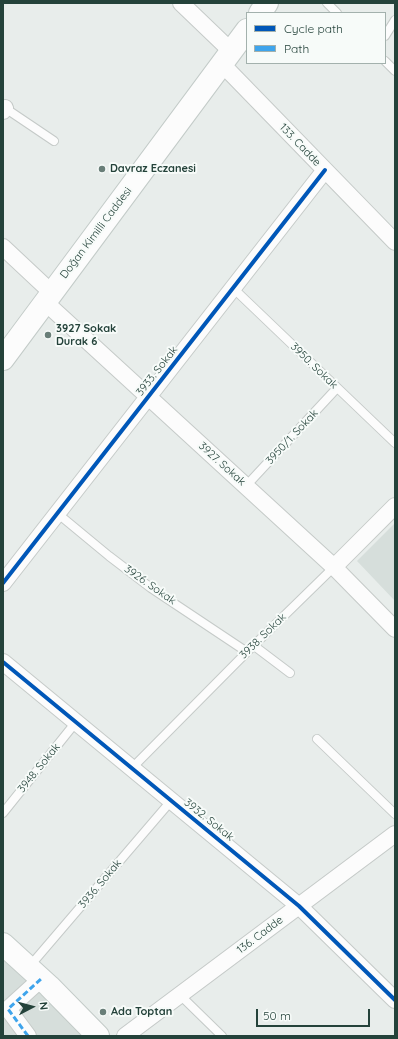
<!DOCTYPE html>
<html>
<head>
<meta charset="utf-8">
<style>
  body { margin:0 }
  #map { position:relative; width:398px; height:1039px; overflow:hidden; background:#e8edeb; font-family:Quicksand,sans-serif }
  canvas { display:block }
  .frame { position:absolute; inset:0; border:4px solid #24423a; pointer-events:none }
  .legend { position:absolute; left:246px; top:12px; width:140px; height:52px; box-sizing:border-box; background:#f7fbf9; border:1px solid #a3b1ad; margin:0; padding:5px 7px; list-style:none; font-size:12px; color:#24423a }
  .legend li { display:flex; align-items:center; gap:8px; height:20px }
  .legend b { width:20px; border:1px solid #a3b1ad }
  .north { position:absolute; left:12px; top:987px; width:40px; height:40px; -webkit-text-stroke:3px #f7fbf9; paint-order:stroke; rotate:84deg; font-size:11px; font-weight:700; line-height:16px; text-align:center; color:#24423a }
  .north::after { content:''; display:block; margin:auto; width:14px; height:18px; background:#24423a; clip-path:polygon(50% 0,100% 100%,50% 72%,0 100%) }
  .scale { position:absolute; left:256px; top:1009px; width:114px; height:18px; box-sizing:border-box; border:2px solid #24423a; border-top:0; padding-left:5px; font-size:12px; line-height:14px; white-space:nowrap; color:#24423a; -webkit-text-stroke:3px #f7fbf9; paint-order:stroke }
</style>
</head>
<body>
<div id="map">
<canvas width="398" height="1039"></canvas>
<div class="frame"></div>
<ul class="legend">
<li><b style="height:5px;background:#0057b8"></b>Cycle path</li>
<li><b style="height:5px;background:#3ea4ec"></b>Path</li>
</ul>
<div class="north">N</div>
<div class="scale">50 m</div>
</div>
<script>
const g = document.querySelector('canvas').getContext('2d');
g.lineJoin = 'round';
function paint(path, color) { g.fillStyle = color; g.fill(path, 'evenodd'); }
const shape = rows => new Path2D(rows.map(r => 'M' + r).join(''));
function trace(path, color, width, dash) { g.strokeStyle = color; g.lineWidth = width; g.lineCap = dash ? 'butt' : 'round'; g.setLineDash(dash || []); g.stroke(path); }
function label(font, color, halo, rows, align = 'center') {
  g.font = font + ' Quicksand,sans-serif'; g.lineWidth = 4; g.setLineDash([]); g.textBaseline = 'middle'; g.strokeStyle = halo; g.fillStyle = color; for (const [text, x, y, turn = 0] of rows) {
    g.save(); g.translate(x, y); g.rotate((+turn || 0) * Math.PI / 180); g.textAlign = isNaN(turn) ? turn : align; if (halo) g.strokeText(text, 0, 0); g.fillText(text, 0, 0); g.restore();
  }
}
const built = shape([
  [395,523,395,601,357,561],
  [3,954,86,1036,3,1036]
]);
const lane = shape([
  [327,3,337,13],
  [385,36,395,20],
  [385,61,395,71],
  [5,108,54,141],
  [233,288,395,443],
  [246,486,337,388],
  [57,513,109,556,151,588,247,652],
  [253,645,290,673],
  [317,739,395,814],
  [132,768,247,652,334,567],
  [3,813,76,722],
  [29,967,171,801],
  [180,995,222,1036]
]);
const street = shape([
  [181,3,231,51],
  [222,64,395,242],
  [3,111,5,108],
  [3,247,52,293],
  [45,302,334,567,395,629],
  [334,567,395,506],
  [3,583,325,170],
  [3,662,299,906,395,1000],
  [28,1036,8,1009,41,979],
  [125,1036,395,834]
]);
const secondary = shape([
  [260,13,267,3],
  [3,359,247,30],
  [3,944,49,986,98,1036]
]);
const quiet = shape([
  [28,1036,8,1009,41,979]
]);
const cycleway = shape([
  [3,583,325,170],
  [3,662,299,906,395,1000]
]);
const markers = [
  [102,169,4,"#697e78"],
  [48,335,4,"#697e78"],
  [103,1012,4,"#697e78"]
];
const streetNames = [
  ["133. Cadde",300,145,46],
  ["Doğan Kimilli Caddesi",96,233,-53],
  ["3950. Sokak",314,366,44],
  ["3933. Sokak",157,371,-52],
  ["3950/1. Sokak",292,437,-47],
  ["3927. Sokak",222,464,42],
  ["3926. Sokak",150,585,35],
  ["3938. Sokak",263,636,-44],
  ["3948. Sokak",39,768,-51],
  ["3932. Sokak",209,820,39],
  ["3936. Sokak",100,884,-50],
  ["136. Cadde",260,935,-37]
];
const poiNames = [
  ["Davraz Eczanesi",110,169],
  ["3927 Sokak",56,329],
  ["Durak 6",56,342],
  ["Ada Toptan",111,1012]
];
paint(built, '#d6dedb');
trace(lane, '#c5cac8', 10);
trace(street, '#c5cac8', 18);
trace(secondary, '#c3cbc8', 24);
trace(lane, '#fcfcfc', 8);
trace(street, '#fcfcfc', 16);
trace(secondary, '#fcfcfc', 22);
trace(quiet, '#3ea4ec', 3, [6, 3]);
trace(cycleway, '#0057b8', 4);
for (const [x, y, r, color] of markers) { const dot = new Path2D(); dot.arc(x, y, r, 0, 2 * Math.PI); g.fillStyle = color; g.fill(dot); trace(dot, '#f7fbf9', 1.5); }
label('11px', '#24423a', '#f7fbf9', streetNames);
label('bold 11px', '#24423a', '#f7fbf9', poiNames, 'left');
</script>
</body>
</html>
